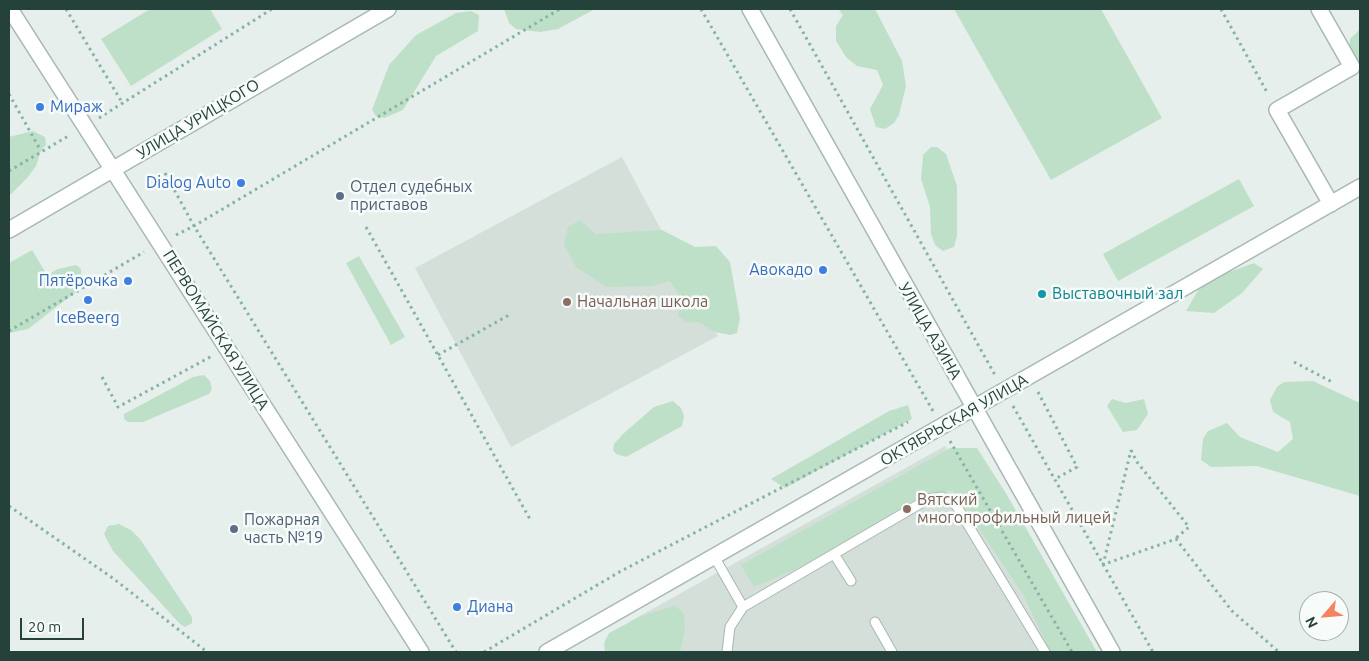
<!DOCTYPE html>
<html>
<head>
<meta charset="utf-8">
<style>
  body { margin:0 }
  #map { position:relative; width:1369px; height:661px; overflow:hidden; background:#e6efeb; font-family:Ubuntu,sans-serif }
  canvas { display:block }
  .frame { position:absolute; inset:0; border:10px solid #24423a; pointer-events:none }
  .north { position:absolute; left:1299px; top:591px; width:50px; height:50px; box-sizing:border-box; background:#f7fbf9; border:1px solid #a3b1ad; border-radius:50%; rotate:243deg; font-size:14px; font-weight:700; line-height:20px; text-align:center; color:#24423a }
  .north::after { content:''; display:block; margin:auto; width:18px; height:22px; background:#f4845f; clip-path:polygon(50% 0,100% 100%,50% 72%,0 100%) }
  .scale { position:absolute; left:20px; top:618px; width:64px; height:22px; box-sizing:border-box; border:2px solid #24423a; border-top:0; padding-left:6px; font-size:15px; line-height:18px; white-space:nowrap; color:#24423a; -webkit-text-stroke:4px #f7fbf9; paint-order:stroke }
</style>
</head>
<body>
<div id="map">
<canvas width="1369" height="661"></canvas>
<div class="frame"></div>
<div class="north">N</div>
<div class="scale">20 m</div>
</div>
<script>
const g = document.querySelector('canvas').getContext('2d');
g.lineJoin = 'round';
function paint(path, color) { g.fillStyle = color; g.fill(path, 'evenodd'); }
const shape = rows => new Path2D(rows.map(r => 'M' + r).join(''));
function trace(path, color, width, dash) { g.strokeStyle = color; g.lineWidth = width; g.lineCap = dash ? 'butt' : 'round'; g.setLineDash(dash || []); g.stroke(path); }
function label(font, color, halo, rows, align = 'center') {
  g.font = font + ' Ubuntu,sans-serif'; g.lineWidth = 5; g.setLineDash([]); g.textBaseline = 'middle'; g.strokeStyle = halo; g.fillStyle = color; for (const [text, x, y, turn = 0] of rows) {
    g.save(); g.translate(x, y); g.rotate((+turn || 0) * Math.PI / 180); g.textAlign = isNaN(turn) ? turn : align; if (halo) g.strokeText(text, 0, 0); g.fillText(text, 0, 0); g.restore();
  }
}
const built = shape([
  [622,157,718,336,511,447,415,268],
  [945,446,1061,652,632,651,629,622]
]);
const green = shape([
  [150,9,210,9,222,29,131,86,101,39],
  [504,9,595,9,558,29,540,32,516,29,509,23],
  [838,9,875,9,902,61,906,86,899,115,894,123,885,129,876,127,870,109,883,85,877,70,857,66,846,57,836,41,836,26,843,15],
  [954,9,1101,9,1162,118,1051,180],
  [471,11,479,15,478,31,436,56,403,110,384,118,376,116,372,110,389,65,416,35,456,13],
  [1360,29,1360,60,1358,60,1349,55,1350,39],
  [33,131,45,137,46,145,41,150,36,166,28,177,9,196,9,137],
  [931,147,937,147,946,154,957,186,957,236,954,247,943,251,935,245,931,234,930,207,921,179,923,155],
  [1239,179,1254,206,1118,281,1103,254],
  [580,220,595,234,662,230,695,247,716,246,730,262,740,318,737,333,730,335,715,332,698,322,687,323,678,316,682,300,670,281,652,286,607,287,576,267,564,244,568,227],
  [32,250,47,275,58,269,76,265,81,269,81,281,77,291,28,329,9,333,9,263],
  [359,256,405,337,391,345,346,263],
  [1254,263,1263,269,1242,293,1214,313,1186,311,1200,287,1224,274],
  [204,375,210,381,212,389,209,394,143,422,128,422,124,419,124,414,193,377],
  [1313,381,1360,403,1360,496,1257,466,1211,467,1201,460,1203,439,1208,431,1227,423,1240,437,1278,452,1293,439,1290,422,1273,412,1270,400,1277,387,1284,382],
  [1112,399,1126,403,1144,399,1148,414,1137,430,1123,432,1107,406],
  [673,401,681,408,684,416,682,426,626,457,616,454,613,450,614,444,623,434,654,407],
  [908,405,912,419,785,488,771,479,889,411],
  [950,448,977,448,1007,495,1097,652,1050,652,1024,596,953,490,910,502,839,551,754,587,741,565],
  [119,524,131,530,140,539,192,617,192,623,185,627,180,624,113,551,104,534,108,526],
  [675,605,684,614,685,630,680,652,605,652,604,643,609,633,639,617]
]);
const path = shape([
  [66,9,123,104],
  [701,9,933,411],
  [790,9,995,375],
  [1221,9,1268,94],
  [9,94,41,151],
  [99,118,272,9],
  [9,171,70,135],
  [165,173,194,226,456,652],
  [366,227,531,521],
  [176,235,194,226,560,9],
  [9,331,144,252],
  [438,355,509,315],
  [1294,362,1334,383],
  [102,377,118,407,212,356],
  [1038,392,1077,467,1055,479],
  [1013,406,1153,652],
  [950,441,1072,652],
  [1131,450,1137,462,1189,527,1176,538],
  [9,506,114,579,207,652],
  [1102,565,1176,539,1232,611,1279,652],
  [1103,565,1131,450],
  [484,652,621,571,908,422]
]);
const service = shape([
  [834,554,851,581],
  [715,558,743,607,730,627,727,652],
  [743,607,928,499,942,497,956,505,1045,652],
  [875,622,892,652]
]);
const minor = shape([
  [10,9,421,652],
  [750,9,1112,652],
  [1319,9,1352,67,1277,110,1331,204],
  [9,230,388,9],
  [547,652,1360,187]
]);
const markers = [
  [40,107,5,"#3f7fe0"],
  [241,183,5,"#3f7fe0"],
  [340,196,5,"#5c6f8a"],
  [823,270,5,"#3f7fe0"],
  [128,281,5,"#3f7fe0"],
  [1042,294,5,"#0f9aa8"],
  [88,300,5,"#3f7fe0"],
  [567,302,5,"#8d6e63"],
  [907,509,5,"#8d6e63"],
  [234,529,5,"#5c6f8a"],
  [457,607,5,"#3f7fe0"]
];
const shopNames = [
  ["Мираж",50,107,"left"],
  ["Dialog Auto",231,183],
  ["Авокадо",813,270],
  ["Пятёрочка",118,281],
  ["IceBeerg",88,318,"center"],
  ["Диана",467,607,"left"]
];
const streetNames = [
  ["УЛИЦА УРИЦКОГО",198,119,-31],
  ["ПЕРВОМАЙСКАЯ УЛИЦА",216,330,58],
  ["УЛИЦА АЗИНА",930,331,60],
  ["ОКТЯБРЬСКАЯ УЛИЦА",954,420,-30]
];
const serviceNames = [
  ["Отдел судебных",350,187],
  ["приставов",350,205],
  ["Пожарная",244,520],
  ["часть №19",244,538]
];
const cultureNames = [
  ["Выставочный зал",1052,294]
];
const educationNames = [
  ["Начальная школа",577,302],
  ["Вятский",917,500],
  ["многопрофильный лицей",917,518]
];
paint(built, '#d4dfda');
paint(green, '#bfe0c8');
trace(service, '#a8b8b2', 11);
trace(minor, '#a8b8b2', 18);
trace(path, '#86b3a5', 3, [2.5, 4]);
trace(service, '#fff', 9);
trace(minor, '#fff', 15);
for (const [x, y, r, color] of markers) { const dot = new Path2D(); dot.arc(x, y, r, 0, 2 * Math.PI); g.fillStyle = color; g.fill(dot); trace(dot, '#f7fbf9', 2); }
label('16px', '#366cbe', '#f7fbf9', shopNames, 'right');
label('16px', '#24423a', '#f7fbf9', streetNames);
label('16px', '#4e5e75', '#f7fbf9', serviceNames, 'left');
label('16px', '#0d838f', '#f7fbf9', cultureNames, 'left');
label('16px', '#785e54', '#f7fbf9', educationNames, 'left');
</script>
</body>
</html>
